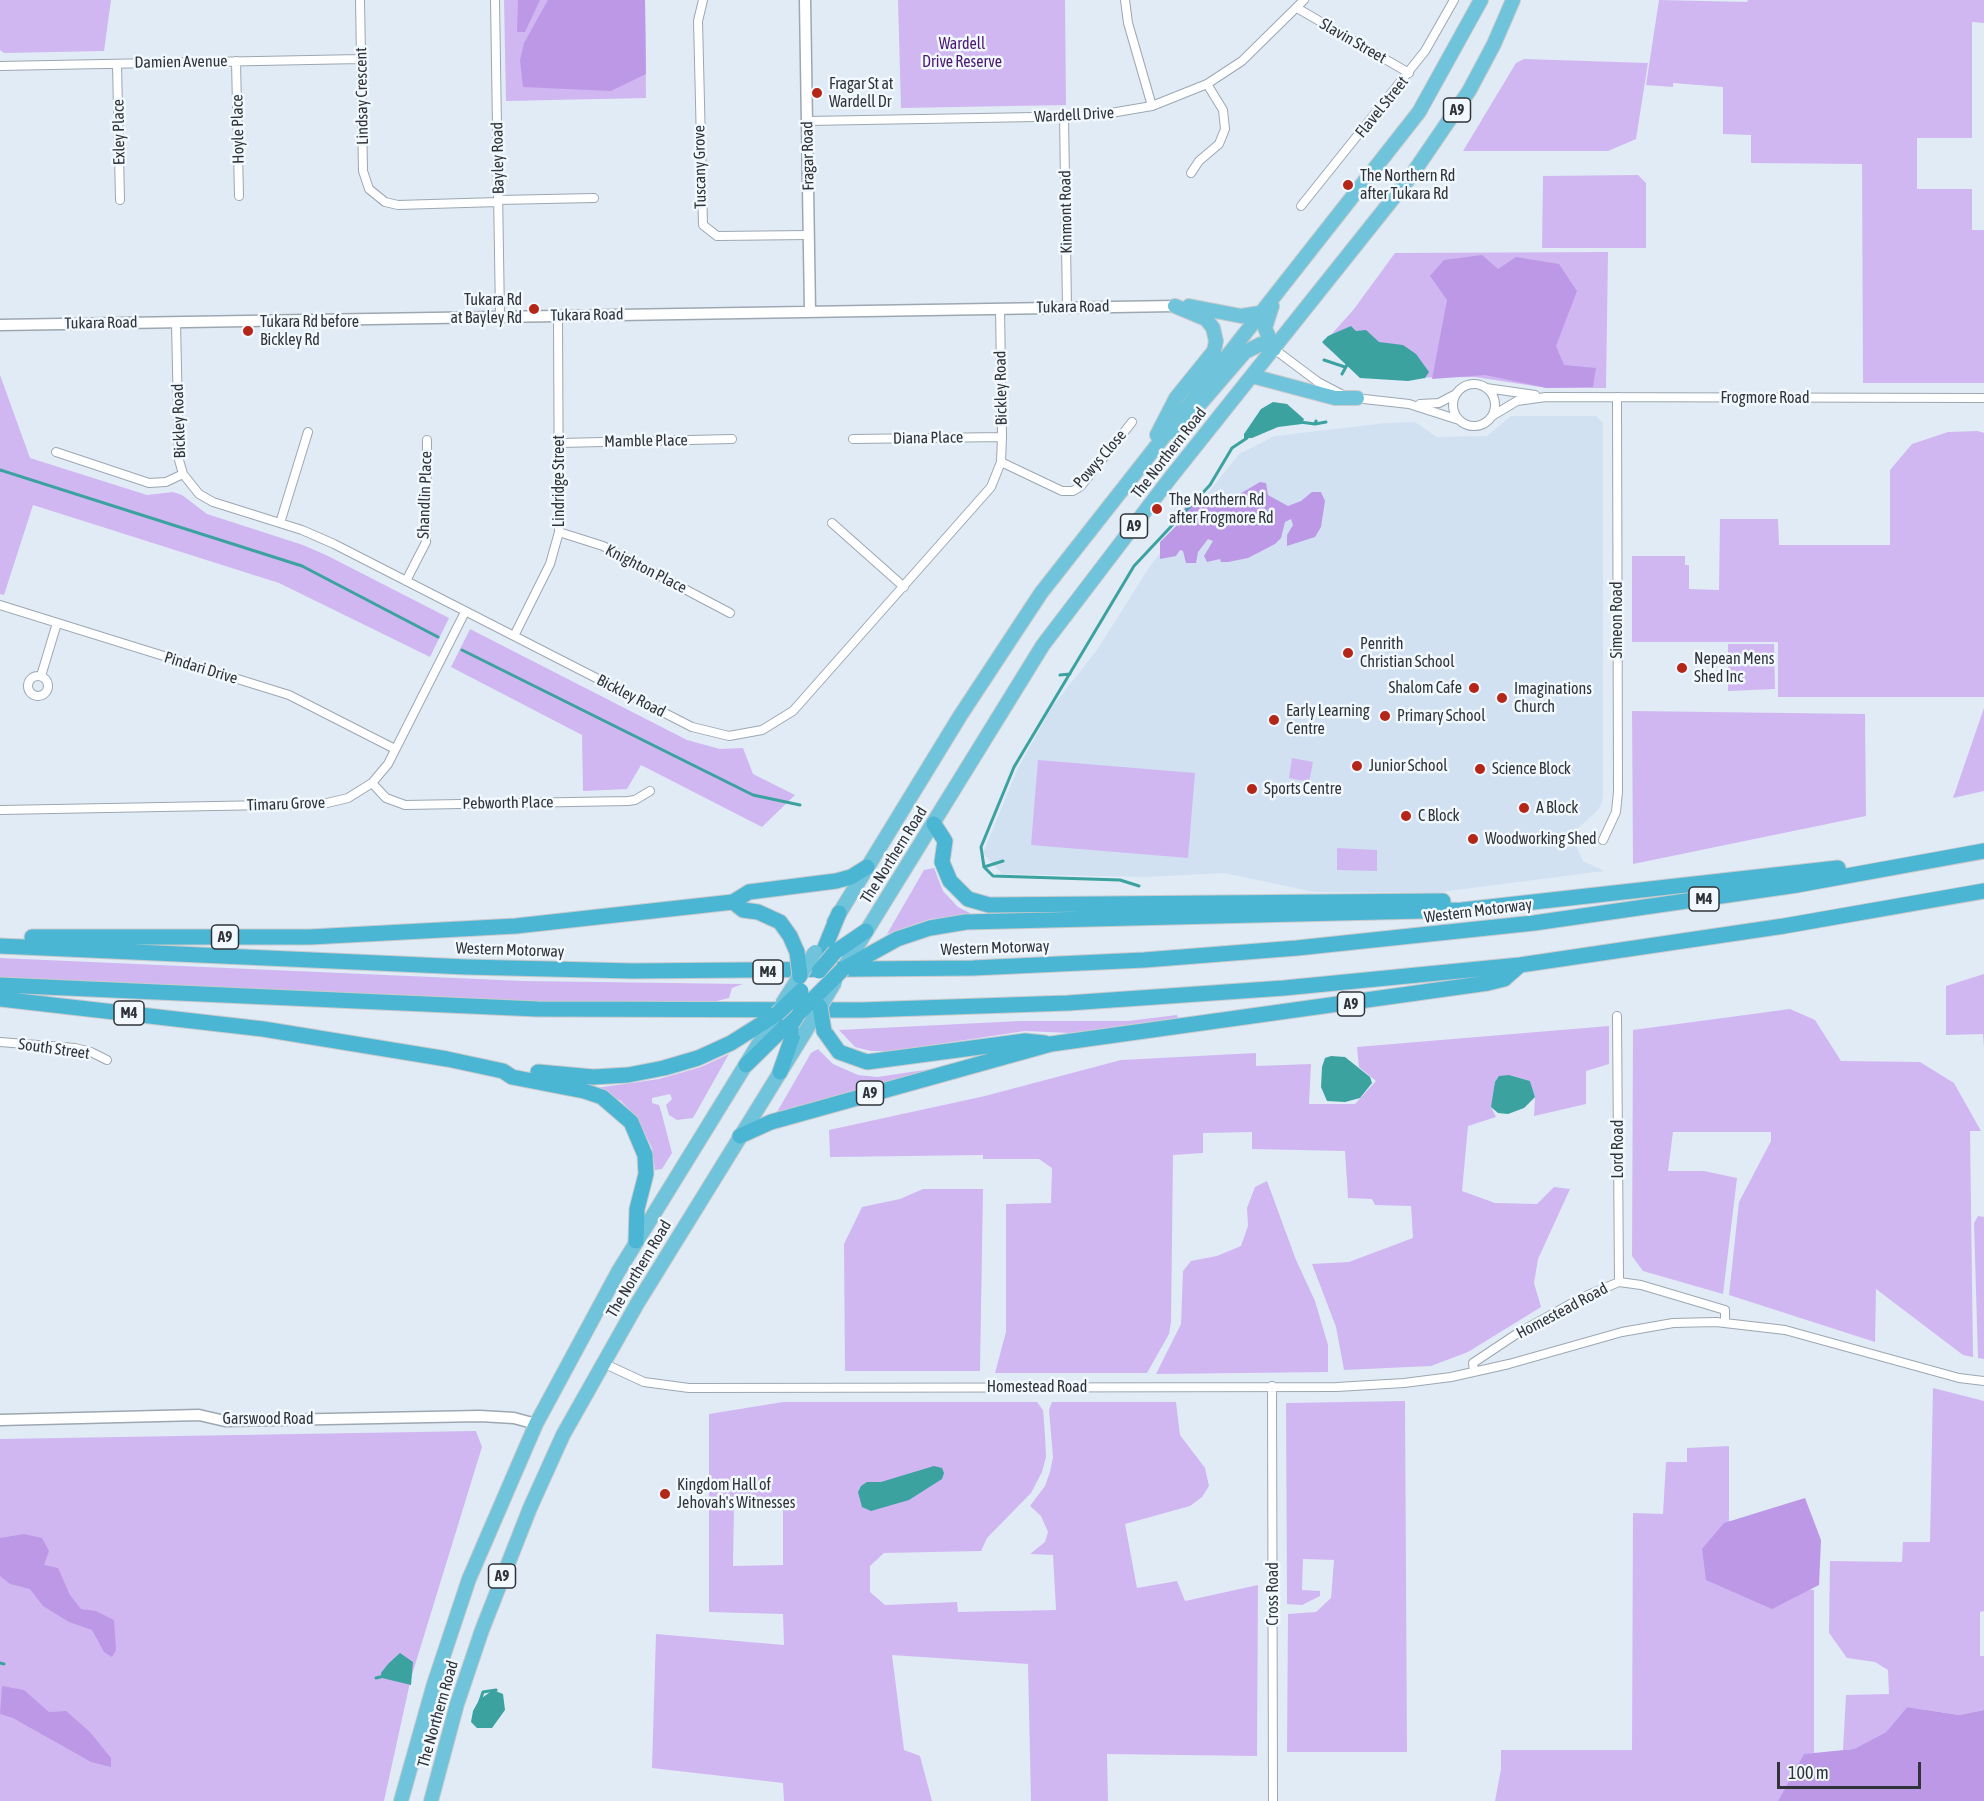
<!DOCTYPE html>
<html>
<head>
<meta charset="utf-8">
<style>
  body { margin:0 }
  #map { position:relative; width:1984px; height:1801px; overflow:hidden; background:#e0ebf6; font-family:"Asap Condensed",sans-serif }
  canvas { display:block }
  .scale { position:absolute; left:1777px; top:1762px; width:144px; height:27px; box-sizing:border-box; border:3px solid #303438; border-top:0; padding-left:8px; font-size:18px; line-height:21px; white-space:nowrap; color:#303438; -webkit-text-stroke:4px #f1f8fe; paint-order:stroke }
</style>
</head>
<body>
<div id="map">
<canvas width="1984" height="1801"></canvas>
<div class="scale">100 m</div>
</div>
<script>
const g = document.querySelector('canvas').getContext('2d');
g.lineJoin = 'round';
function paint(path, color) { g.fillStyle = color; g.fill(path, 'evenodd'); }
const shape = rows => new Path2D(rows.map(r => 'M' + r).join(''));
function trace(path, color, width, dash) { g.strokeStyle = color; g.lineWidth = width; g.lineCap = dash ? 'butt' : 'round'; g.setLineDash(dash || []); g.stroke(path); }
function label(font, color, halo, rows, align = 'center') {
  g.font = font + ' "Asap Condensed",sans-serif'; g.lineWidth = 5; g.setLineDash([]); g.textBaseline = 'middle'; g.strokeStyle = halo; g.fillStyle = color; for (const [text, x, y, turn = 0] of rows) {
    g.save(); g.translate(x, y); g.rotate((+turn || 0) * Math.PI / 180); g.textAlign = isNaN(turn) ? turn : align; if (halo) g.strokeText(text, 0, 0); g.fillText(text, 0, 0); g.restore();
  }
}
const built = shape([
  [1511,416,1596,416,1603,423,1603,794,1602,803,1597,811,1578,828,1575,843,1583,861,1604,871,1433,893,1314,892,1224,873,1147,877,1002,874,983,853,1018,768,1052,707,1097,650,1150,566,1239,454,1275,436,1386,423,1415,422,1437,437,1487,436]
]);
const green = shape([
  [0,0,111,0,104,51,4,53,0,50],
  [504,0,645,0,646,98,506,101],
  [898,0,1065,0,1066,105,901,108],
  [1659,0,1747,2,1748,0,1984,0,1984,23,1972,22,1972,138,1917,138,1917,189,1972,189,1972,230,1984,230,1984,383,1863,383,1862,164,1751,163,1751,135,1723,134,1723,87,1673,83,1673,87,1646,85],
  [1524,59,1648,63,1636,139,1608,151,1463,151,1516,63],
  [1638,175,1646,183,1646,248,1542,248,1543,176],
  [1608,252,1606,388,1547,388,1475,377,1364,378,1323,344,1354,309,1395,253],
  [0,375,30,458,147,495,173,492,182,495,207,514,303,545,328,556,449,618,430,657,279,583,33,505,4,595,0,594],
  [1978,431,1984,433,1984,697,1778,697,1778,642,1632,642,1632,556,1685,556,1685,565,1689,565,1689,589,1719,590,1720,519,1778,519,1779,545,1890,545,1890,470,1912,444,1948,432],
  [470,629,687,740,720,749,743,748,753,774,795,795,762,827,641,765,627,789,583,791,582,735,451,667],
  [1728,644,1774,644,1775,689,1728,691],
  [1984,708,1984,791,1953,798],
  [1632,711,1865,714,1866,816,1633,864],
  [1292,758,1313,762,1309,782,1289,778],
  [1038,760,1195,773,1188,858,1031,845],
  [1337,848,1377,850,1377,871,1337,870],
  [934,868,943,891,958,907,970,913,969,916,930,919,887,934,924,870],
  [0,958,523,981,743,984,732,988,729,998,701,1005,524,1001,0,978],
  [1984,974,1984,1048,1983,1034,1946,1035,1946,986],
  [1790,1009,1815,1020,1841,1061,1920,1062,1954,1083,1981,1131,1970,1131,1973,1357,1963,1355,1876,1289,1875,1342,1729,1295,1739,1202,1771,1141,1771,1132,1673,1132,1668,1171,1704,1171,1737,1178,1723,1294,1643,1271,1632,1256,1633,1030],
  [1177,1015,1178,1018,1070,1033,1025,1031,892,1051,871,1051,855,1047,839,1030,1020,1021,1128,1021],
  [1609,1026,1609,1064,1586,1071,1586,1104,1534,1116,1535,1097,1530,1081,1509,1075,1491,1107,1496,1117,1468,1126,1462,1191,1495,1203,1537,1204,1554,1187,1570,1189,1538,1259,1534,1283,1541,1307,1468,1352,1431,1366,1344,1370,1336,1327,1312,1264,1349,1262,1413,1238,1411,1206,1375,1205,1372,1199,1348,1198,1345,1151,1252,1149,1252,1132,1203,1133,1203,1153,1173,1155,1171,1322,1169,1334,1147,1373,995,1373,1006,1332,1006,1204,1051,1203,1052,1168,1039,1159,983,1159,983,1155,830,1157,829,1130,985,1096,1121,1060,1256,1053,1256,1066,1311,1064,1309,1104,1355,1104,1376,1081,1359,1067,1357,1047],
  [818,1049,833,1064,858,1075,877,1077,938,1068,777,1112,811,1053],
  [729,1054,693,1118,677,1120,669,1115,666,1105,672,1099,670,1094,652,1098,652,1103,659,1105,661,1111,672,1153,662,1169,655,1170,652,1148,637,1118,621,1101,596,1088,659,1079,701,1067],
  [1267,1181,1296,1260,1315,1301,1328,1345,1328,1372,1156,1374,1181,1324,1183,1271,1191,1261,1217,1256,1241,1246,1248,1226,1247,1208,1255,1187],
  [923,1189,983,1189,980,1371,845,1371,844,1244,862,1207,900,1199],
  [1978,1216,1984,1217,1984,1359,1978,1358,1974,1223],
  [1933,1388,1984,1401,1984,1611,1980,1612,1980,1656,1984,1656,1984,1710,1959,1715,1907,1707,1886,1732,1854,1749,1843,1750,1846,1695,1889,1694,1888,1670,1875,1662,1847,1658,1829,1633,1830,1561,1902,1562,1903,1542,1930,1542],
  [1405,1401,1407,1752,1287,1752,1288,1614,1316,1612,1331,1598,1334,1560,1303,1559,1302,1590,1320,1591,1320,1596,1302,1605,1287,1604,1286,1403],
  [783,1402,1037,1402,1043,1410,1045,1435,1046,1457,1042,1472,1031,1493,987,1538,981,1551,884,1553,870,1566,870,1592,885,1605,957,1602,958,1612,1056,1610,1053,1555,1030,1554,1045,1542,1048,1532,1041,1516,1030,1506,1045,1486,1050,1472,1053,1457,1049,1410,1052,1402,1176,1402,1180,1435,1205,1468,1209,1486,1202,1497,1190,1506,1125,1524,1137,1588,1177,1581,1185,1601,1258,1585,1257,1756,1107,1754,1108,1801,1031,1801,1028,1664,892,1655,904,1750,920,1756,932,1801,784,1801,783,1783,652,1768,656,1634,784,1645,783,1614,709,1612,709,1414],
  [783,1504,783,1565,733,1566,734,1505],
  [476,1431,482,1447,411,1678,384,1801,0,1801,0,1439],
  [1729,1446,1729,1581,1814,1590,1814,1753,1804,1755,1778,1801,1495,1801,1501,1769,1501,1750,1632,1750,1633,1513,1663,1514,1666,1462,1687,1462,1687,1448]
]);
const forest = shape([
  [518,0,540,0,525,32,517,32],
  [548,0,645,0,646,74,611,91,523,87,520,60,524,43],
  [1482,255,1498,269,1516,257,1559,264,1577,291,1556,346,1564,365,1596,368,1593,387,1547,388,1485,375,1432,379,1447,300,1430,276,1444,260],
  [1260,482,1266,483,1268,495,1288,506,1301,501,1312,492,1321,492,1325,501,1321,527,1315,537,1287,546,1287,535,1293,525,1291,519,1285,522,1281,538,1275,544,1248,558,1228,562,1221,562,1220,559,1207,562,1204,556,1213,541,1208,539,1198,552,1196,563,1186,563,1183,551,1180,550,1176,556,1160,559,1160,542,1183,519,1183,510,1191,501,1208,506,1223,504],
  [1805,1498,1821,1540,1819,1585,1772,1609,1706,1580,1702,1549,1724,1523],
  [24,1534,42,1538,49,1551,44,1565,58,1568,70,1595,81,1609,96,1611,114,1620,116,1650,112,1657,104,1652,92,1630,69,1622,43,1606,30,1589,10,1584,0,1576,0,1538],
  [2,1686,24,1690,49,1712,66,1711,90,1732,111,1758,111,1767,91,1762,13,1718,0,1714],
  [1907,1707,1959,1715,1984,1710,1984,1801,1778,1801,1804,1754,1854,1749,1886,1732]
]);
const water = shape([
  [1351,326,1356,331,1366,330,1379,342,1403,345,1416,354,1429,372,1425,378,1408,381,1360,378,1322,342,1328,336],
  [1273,402,1287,404,1304,419,1302,424,1278,427,1252,438,1244,438,1244,434,1261,409],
  [1331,1056,1345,1057,1370,1077,1372,1083,1360,1098,1345,1102,1327,1101,1321,1087,1322,1067,1325,1058],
  [1509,1075,1530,1081,1535,1097,1524,1108,1508,1114,1498,1113,1491,1107,1495,1082,1499,1076],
  [934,1466,942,1468,944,1473,942,1479,909,1500,871,1511,862,1507,858,1492,861,1486,867,1482,881,1482],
  [400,1653,413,1662,411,1685,382,1678,381,1673,388,1664],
  [493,1690,503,1694,505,1710,492,1728,477,1728,471,1722,473,1711,479,1700]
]);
const stream = shape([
  [1324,360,1345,367],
  [1342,374,1347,365],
  [1300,422,1315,424,1316,421],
  [1315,424,1326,422],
  [0,470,302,566,438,637],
  [462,650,753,795,800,805],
  [1060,675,1070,674],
  [984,867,1003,861],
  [1139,886,1120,880,993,876,984,867,981,847,1014,767,1134,566,1210,485,1232,448,1247,438],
  [0,1663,4,1664],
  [376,1678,384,1676],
  [480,1701,483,1692,496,1690]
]);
const minor = shape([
  [360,0,363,171,369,189,385,202,398,205,498,202],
  [495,0,500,316],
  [703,0,698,21,703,225,717,236,809,235],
  [1125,0,1128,23,1152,106],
  [1297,8,1409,73],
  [236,61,239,196],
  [117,64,120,200],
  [0,66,361,59],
  [1064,117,1067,307],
  [807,121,1093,116,1152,106,1207,84,1242,61,1304,0],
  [1191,173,1199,161,1219,144,1225,129,1223,110,1207,84],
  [498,200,594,198],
  [1301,206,1425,51,1454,0],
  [176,322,179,460,183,474,199,494,213,502,302,530,334,544,692,727,729,736,762,730,793,711,991,487,1001,462,1002,437,1000,308],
  [1274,349,1318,382,1341,394],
  '1453 405a21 21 0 1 1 42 0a21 21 0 1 1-42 0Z',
  [1486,388,1535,395],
  [1355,398,1409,404,1459,420],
  [1420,404,1439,403,1456,394],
  [1492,416,1517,401,1546,397,1984,398],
  [853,439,1002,437],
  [560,443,732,439],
  [56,452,149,483,166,482,183,474],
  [1001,462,1062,491,1073,491,1081,486,1132,422],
  [280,523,308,432],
  [832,523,904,587],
  [559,532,603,546,730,613],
  [406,581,426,542,427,440],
  [0,605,289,695,395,749],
  [514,636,550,564,559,532,558,316],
  '28 686a10 10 0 1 1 20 0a10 10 0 1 1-20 0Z',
  [41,676,57,623],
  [372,783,386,798,405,805,628,801,635,800,650,791],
  [0,810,323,804,348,798,372,783,388,764,465,612],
  [1603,840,1616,812,1618,792,1617,397],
  [1617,1016,1619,1282],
  [0,1042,75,1048,91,1052,107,1060],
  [603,1363,644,1382,689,1388,1337,1387,1404,1383,1451,1377,1509,1364,1622,1332,1673,1323,1716,1322,1785,1330,1959,1378,1984,1381],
  [1474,1372,1473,1363,1518,1333,1583,1297,1619,1282,1641,1285,1725,1310,1725,1322],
  [1272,1386,1273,1801]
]);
const tertiary = shape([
  [805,0,810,311],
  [0,325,1175,306],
  [0,1420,199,1415,225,1421,480,1416,514,1418,536,1424]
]);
const trunk = shape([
  [1189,306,1241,316,1260,313],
  [1272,306,1265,328,1274,349],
  [1252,376,1335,398,1357,398],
  [1175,433,1245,352,1261,344,1274,349],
  [1157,435,1176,398,1214,351,1216,341,1213,328,1206,319,1175,306],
  [834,922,960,716,1041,593,1419,112,1481,0],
  [843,969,1043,645,1171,477,1411,176,1469,91,1494,44,1513,0],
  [401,1801,434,1684,469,1579,536,1424,618,1272,777,1014],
  [431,1801,457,1704,482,1630,530,1508,563,1435,637,1304,805,1032]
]);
const motorway = shape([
  [934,824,945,841,942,862,950,881,968,899,989,905,1443,901],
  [733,902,743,910,758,912,780,922,790,936,797,952],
  [32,937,310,937,516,926,733,902,749,892,836,881,851,877,867,867],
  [0,946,467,967,633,971,973,968,1144,960,1297,948,1534,923,1797,885,1984,851],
  [823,952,839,913],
  [835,952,866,931],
  [843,969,897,939,930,928,966,922,1462,910,1838,868],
  [0,985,537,1009,862,1010,1068,1003,1284,988,1520,965,1784,926,1984,891],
  [0,999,263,1029,447,1059,503,1071,512,1077,584,1091,602,1097,631,1122,645,1155,646,1174,637,1209,636,1241],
  [824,1031,839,1052,867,1062,1025,1041,1045,1043],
  [746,1065,800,1012],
  [538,1072,593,1077,628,1075,664,1068,698,1058,731,1043,777,1014],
  [780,1072,800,1015],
  [740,1136,771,1122,1051,1044,1488,983,1504,979,1520,965]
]);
const trunkBridge = shape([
  [782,1004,815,952],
  [805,1032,835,982]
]);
const motorwayBridge = shape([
  [797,952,800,976],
  [819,971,835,952],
  [820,1007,824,1031],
  [800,1012,843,969],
  [777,1014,801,991]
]);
const markers = [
  [817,93,6,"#b42618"],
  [1348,185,6,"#b42618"],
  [534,309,6,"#b42618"],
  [248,331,6,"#b42618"],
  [1157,509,6,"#b42618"],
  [1348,653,6,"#b42618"],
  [1682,668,6,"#b42618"],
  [1474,688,6,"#b42618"],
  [1502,698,6,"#b42618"],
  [1385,716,6,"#b42618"],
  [1274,720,6,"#b42618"],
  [1357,766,6,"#b42618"],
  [1480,769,6,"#b42618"],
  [1252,789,6,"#b42618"],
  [1524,808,6,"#b42618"],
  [1406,816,6,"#b42618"],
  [1473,839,6,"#b42618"],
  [665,1494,6,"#b42618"]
];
const shields = [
  [1457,110,27],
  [1134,526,27],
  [1704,899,30],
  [225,937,27],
  [768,972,30],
  [1351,1004,27],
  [129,1013,30],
  [870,1093,27],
  [502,1576,27]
];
const shieldNames = [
  ["A9",1457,110],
  ["A9",1134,526],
  ["M4",1704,899],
  ["A9",225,937],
  ["M4",768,972],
  ["A9",1351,1004],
  ["M4",129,1013],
  ["A9",870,1093],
  ["A9",502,1576]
];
const streetNames = [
  ["Slavin Street",1353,41,30],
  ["Damien Avenue",181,62,-1],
  ["Lindsay Crescent",362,96,-91],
  ["Flavel Street",1382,107,-51],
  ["Wardell Drive",1074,115,-3],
  ["Hoyle Place",238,129,-91],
  ["Exley Place",119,132,-91],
  ["Fragar Road",808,156,-91],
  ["Bayley Road",498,158,-91],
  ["Tuscany Grove",700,167,-91],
  ["Kinmont Road",1066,212,-91],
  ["Tukara Road",1073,307,-1],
  ["Tukara Road",587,315,-1],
  ["Tukara Road",101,323,-1],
  ["Bickley Road",1001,388,-91],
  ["Frogmore Road",1765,398],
  ["Bickley Road",179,421,-92],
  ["Diana Place",928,438,-1],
  ["Mamble Place",646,441,-1],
  ["The Northern Road",1169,453,-52],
  ["Powys Close",1100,459,-49],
  ["Lindridge Street",559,481,-90],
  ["Shandlin Place",425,495,-88],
  ["Knighton Place",646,569,27],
  ["Simeon Road",1617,620,-90],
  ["Pindari Drive",201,668,17],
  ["Bickley Road",631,696,27],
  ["Pebworth Place",508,803,-1],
  ["Timaru Grove",286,804,-2],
  ["The Northern Road",894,855,-58],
  ["Western Motorway",1478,911,-7],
  ["Western Motorway",995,948,-2],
  ["Western Motorway",510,950,2],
  ["South Street",54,1049,8],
  ["Lord Road",1618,1149,-90],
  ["The Northern Road",639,1269,-59],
  ["Homestead Road",1562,1311,-28],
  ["Homestead Road",1037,1387],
  ["Garswood Road",268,1419],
  ["Cross Road",1273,1594,-90],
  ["The Northern Road",438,1714,-74]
];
const parkNames = [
  ["Wardell",962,44],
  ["Drive Reserve",962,62]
];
const poiNames = [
  ["Fragar St at",829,84],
  ["Wardell Dr",829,102],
  ["The Northern Rd",1360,176],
  ["after Tukara Rd",1360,194],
  ["Tukara Rd",522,300,"right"],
  ["at Bayley Rd",522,318,"right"],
  ["Tukara Rd before",260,322],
  ["Bickley Rd",260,340],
  ["The Northern Rd",1169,500],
  ["after Frogmore Rd",1169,518],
  ["Penrith",1360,644],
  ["Christian School",1360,662],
  ["Nepean Mens",1694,659],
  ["Shed Inc",1694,677],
  ["Shalom Cafe",1462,688,"right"],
  ["Imaginations",1514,689],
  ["Church",1514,707],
  ["Early Learning",1286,711],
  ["Centre",1286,729],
  ["Primary School",1397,716],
  ["Junior School",1369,766],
  ["Science Block",1492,769],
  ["Sports Centre",1264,789],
  ["A Block",1536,808],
  ["C Block",1418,816],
  ["Woodworking Shed",1485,839],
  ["Kingdom Hall of",677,1485],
  ["Jehovah's Witnesses",677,1503]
];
paint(built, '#d1e1f2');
paint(green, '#d1b7f1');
paint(forest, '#bd98e7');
paint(water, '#3ba29f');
trace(stream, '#3ba29f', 3);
trace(minor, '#9da7b2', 10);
trace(tertiary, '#9da7b2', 13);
trace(trunk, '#c9cacb', 16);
trace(motorway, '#c9cacb', 17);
trace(minor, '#fff', 8);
trace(tertiary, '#fff', 10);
trace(trunk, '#6fc4dc', 14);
trace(motorway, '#4bb5d4', 15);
trace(trunkBridge, '#c9cacb', 16, []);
trace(motorwayBridge, '#c9cacb', 17, []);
trace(trunkBridge, '#6fc4dc', 14);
trace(motorwayBridge, '#4bb5d4', 15);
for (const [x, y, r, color] of markers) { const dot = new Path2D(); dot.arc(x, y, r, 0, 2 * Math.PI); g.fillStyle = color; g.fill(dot); trace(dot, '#f1f8fe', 2); }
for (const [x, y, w] of shields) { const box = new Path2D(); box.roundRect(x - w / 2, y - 12, w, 24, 4.5); g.fillStyle = '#f1f8fe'; g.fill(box); trace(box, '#303438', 1.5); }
label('bold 15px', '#303438', null, shieldNames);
label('16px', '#303438', '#f1f8fe', streetNames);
label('16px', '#4b1773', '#f1f8fe', parkNames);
label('16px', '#303438', '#f1f8fe', poiNames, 'left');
</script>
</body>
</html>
